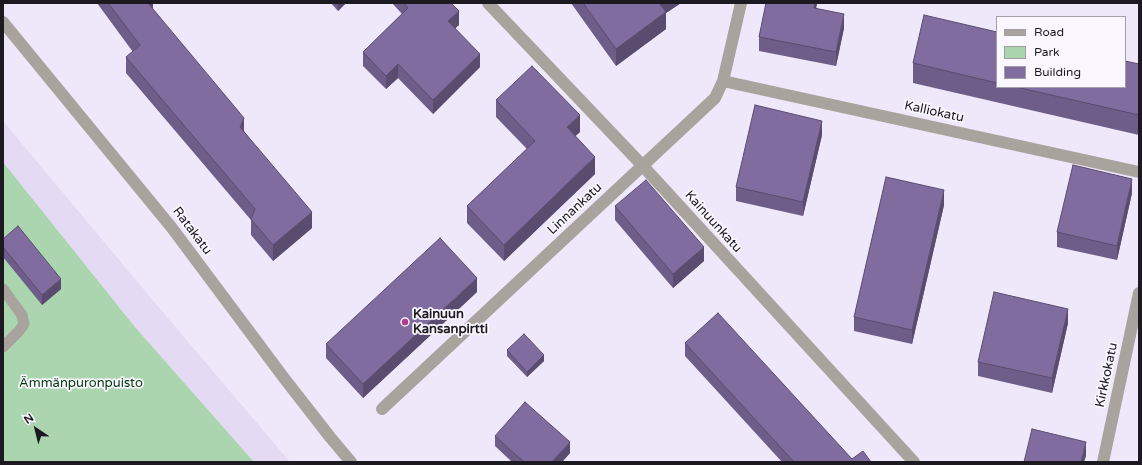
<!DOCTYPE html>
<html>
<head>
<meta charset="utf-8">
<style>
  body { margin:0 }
  #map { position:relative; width:1142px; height:465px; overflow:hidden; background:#efe7fa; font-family:"Varela Round",sans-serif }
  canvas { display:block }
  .frame { position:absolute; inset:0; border:4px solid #1c1920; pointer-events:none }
  .legend { position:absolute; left:996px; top:16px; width:130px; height:72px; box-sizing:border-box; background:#faf7ff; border:1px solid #a19ea6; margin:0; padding:5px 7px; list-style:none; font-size:12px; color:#1c1920 }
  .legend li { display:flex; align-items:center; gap:8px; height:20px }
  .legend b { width:20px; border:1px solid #a19ea6 }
  .north { position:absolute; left:16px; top:409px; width:40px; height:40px; -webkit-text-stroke:3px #faf7ff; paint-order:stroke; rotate:325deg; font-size:11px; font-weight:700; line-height:16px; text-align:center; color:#1c1920 }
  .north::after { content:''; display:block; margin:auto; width:14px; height:18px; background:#1c1920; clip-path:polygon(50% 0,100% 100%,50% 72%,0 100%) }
</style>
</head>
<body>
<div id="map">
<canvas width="1142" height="465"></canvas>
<div class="frame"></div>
<ul class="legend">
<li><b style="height:5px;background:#a8a39c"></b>Road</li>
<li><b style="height:11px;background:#abd5ae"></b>Park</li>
<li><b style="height:11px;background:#806c9e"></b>Building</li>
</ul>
<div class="north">N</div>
</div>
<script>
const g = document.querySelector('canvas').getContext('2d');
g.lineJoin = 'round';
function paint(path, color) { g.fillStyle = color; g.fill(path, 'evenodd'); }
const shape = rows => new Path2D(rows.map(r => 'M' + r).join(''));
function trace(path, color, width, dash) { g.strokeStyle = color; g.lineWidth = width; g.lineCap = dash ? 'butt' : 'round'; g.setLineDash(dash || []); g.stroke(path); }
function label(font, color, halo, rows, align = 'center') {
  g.font = font + ' "Varela Round",sans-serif'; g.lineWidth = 3.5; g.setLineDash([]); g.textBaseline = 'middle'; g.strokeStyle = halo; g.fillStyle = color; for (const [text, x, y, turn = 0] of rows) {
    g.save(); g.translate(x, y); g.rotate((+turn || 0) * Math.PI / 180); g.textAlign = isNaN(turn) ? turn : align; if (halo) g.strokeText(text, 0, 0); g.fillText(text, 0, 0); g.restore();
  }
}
const built = shape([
  [3,121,161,310,290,462,254,462,135,327,3,162]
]);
const green = shape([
  [3,162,135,327,254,462,3,462]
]);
const lane = shape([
  [3,289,22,315,24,324,19,331,3,347]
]);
const street = shape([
  [488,3,642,165,914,462],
  [3,22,172,228,284,378,330,437,351,462],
  [723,81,1139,172],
  [382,409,715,98,723,81,741,3],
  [1103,462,1139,293]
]);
const wall = shape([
  [97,3,153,3,153,9,244,131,312,228,273,261,251,235,251,220,126,73,126,57,133,52],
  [331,3,346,3,338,11],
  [392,3,451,3,459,25,455,28,480,67,433,114,398,78,386,89,363,66,363,52,402,14],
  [571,3,681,3,666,13,666,29,616,66],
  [766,3,817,3,816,8,844,28,836,66,759,51,759,37],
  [997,32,997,87,1125,87,1139,64,1139,135,913,83,913,63],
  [496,100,580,132,575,136,595,174,504,261,467,223,467,206,527,149,496,117],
  [822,135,803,216,736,201,736,187],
  [1132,193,1117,260,1057,247,1057,232],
  [944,205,912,344,854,331,854,317],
  [615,206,704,261,673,288,615,220],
  [3,239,61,289,42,305,3,257],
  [477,292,363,398,326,358,326,344],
  [1068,323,1052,393,978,376,978,362],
  [685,343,852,459,871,462,782,462,685,356],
  [507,350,544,361,527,377,507,356],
  [495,436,570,453,562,462,512,462,495,446]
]);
const shadedWall = shape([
  [146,3,153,3,153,11],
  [338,3,346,3,338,11],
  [659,3,681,3,666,13,666,29,616,66,616,49],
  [815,3,817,3,814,22,814,8],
  [459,11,459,25,448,35,448,21],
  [844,14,844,28,836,66,836,52],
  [480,54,480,67,433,114,433,100],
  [398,64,398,78,386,89,386,76],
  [580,115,580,132,567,144,567,127],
  [244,118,244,133,240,127],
  [822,121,822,135,803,216,803,202],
  [595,157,595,174,504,261,504,245],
  [1132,179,1132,193,1117,260,1117,246],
  [944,190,944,205,912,344,912,330],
  [312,212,312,228,273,261,273,245],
  [704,247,704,261,673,288,673,274],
  [477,278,477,292,363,398,363,384],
  [61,279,61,289,42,305,42,295],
  [1068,309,1068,323,1052,393,1052,378],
  [544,355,544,361,527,377,527,372],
  [570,442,570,453,562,462,552,462],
  [1086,442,1086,456,1084,462,1081,462]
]);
const building = shape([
  [108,3,148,3,244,118,240,127,312,212,273,245,251,219,255,209,126,57,140,45,108,3],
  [404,3,451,3,459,11,448,21,480,54,433,100,398,64,386,76,363,52,408,8,404,3],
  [583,3,659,3,666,12,616,49,583,3],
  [766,3,815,3,814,8,844,14,836,52,759,37,766,3],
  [924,15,997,32,997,83,913,63,924,15],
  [1125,61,1139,64,1139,115,1016,87,1125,87,1125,61],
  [532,66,580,115,567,127,595,157,504,245,467,206,535,141,496,100,532,66],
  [755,105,822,121,803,202,736,187,755,105],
  [1073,165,1132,179,1117,246,1057,232,1073,165],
  [886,177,944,190,912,330,854,317,886,177],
  [646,180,704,247,673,274,615,206,646,180],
  [18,226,61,279,42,295,3,247,3,239,18,226],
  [440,238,477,278,363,384,326,344,440,238],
  [994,292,1068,309,1052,378,978,362,994,292],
  [718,313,852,459,863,451,871,462,794,462,685,343,718,313],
  [524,334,544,355,527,372,507,350,524,334],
  [525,402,570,442,552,462,524,462,495,436,525,402],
  [1032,429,1086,442,1081,462,1024,462,1032,429]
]);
const markers = [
  [405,322,4,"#b03b92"]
];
const streetNames = [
  ["Kalliokatu",934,112,12],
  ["Linnankatu",575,209,-43],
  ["Kainuunkatu",713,222,48],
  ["Ratakatu",192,231,53],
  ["Kirkkokatu",1107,375,-78]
];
const poiNames = [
  ["Kainuun",413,315],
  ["Kansanpirtti",413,330]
];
const parkNames = [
  ["Ämmänpuronpuisto",81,384]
];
paint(built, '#e4daf3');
paint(green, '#abd5ae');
trace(lane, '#a8a39c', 11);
trace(street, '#a8a39c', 12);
paint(wall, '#6e5d88');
paint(shadedWall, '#5a4c6f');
paint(building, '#806c9e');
trace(building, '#5a4c6f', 1);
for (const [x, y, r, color] of markers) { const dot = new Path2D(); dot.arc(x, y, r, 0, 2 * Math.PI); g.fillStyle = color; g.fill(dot); trace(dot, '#faf7ff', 1.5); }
label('13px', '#1c1920', '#faf7ff', streetNames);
label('bold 13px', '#1c1920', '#faf7ff', poiNames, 'left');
label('13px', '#02380f', '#faf7ff', parkNames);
</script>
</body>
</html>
